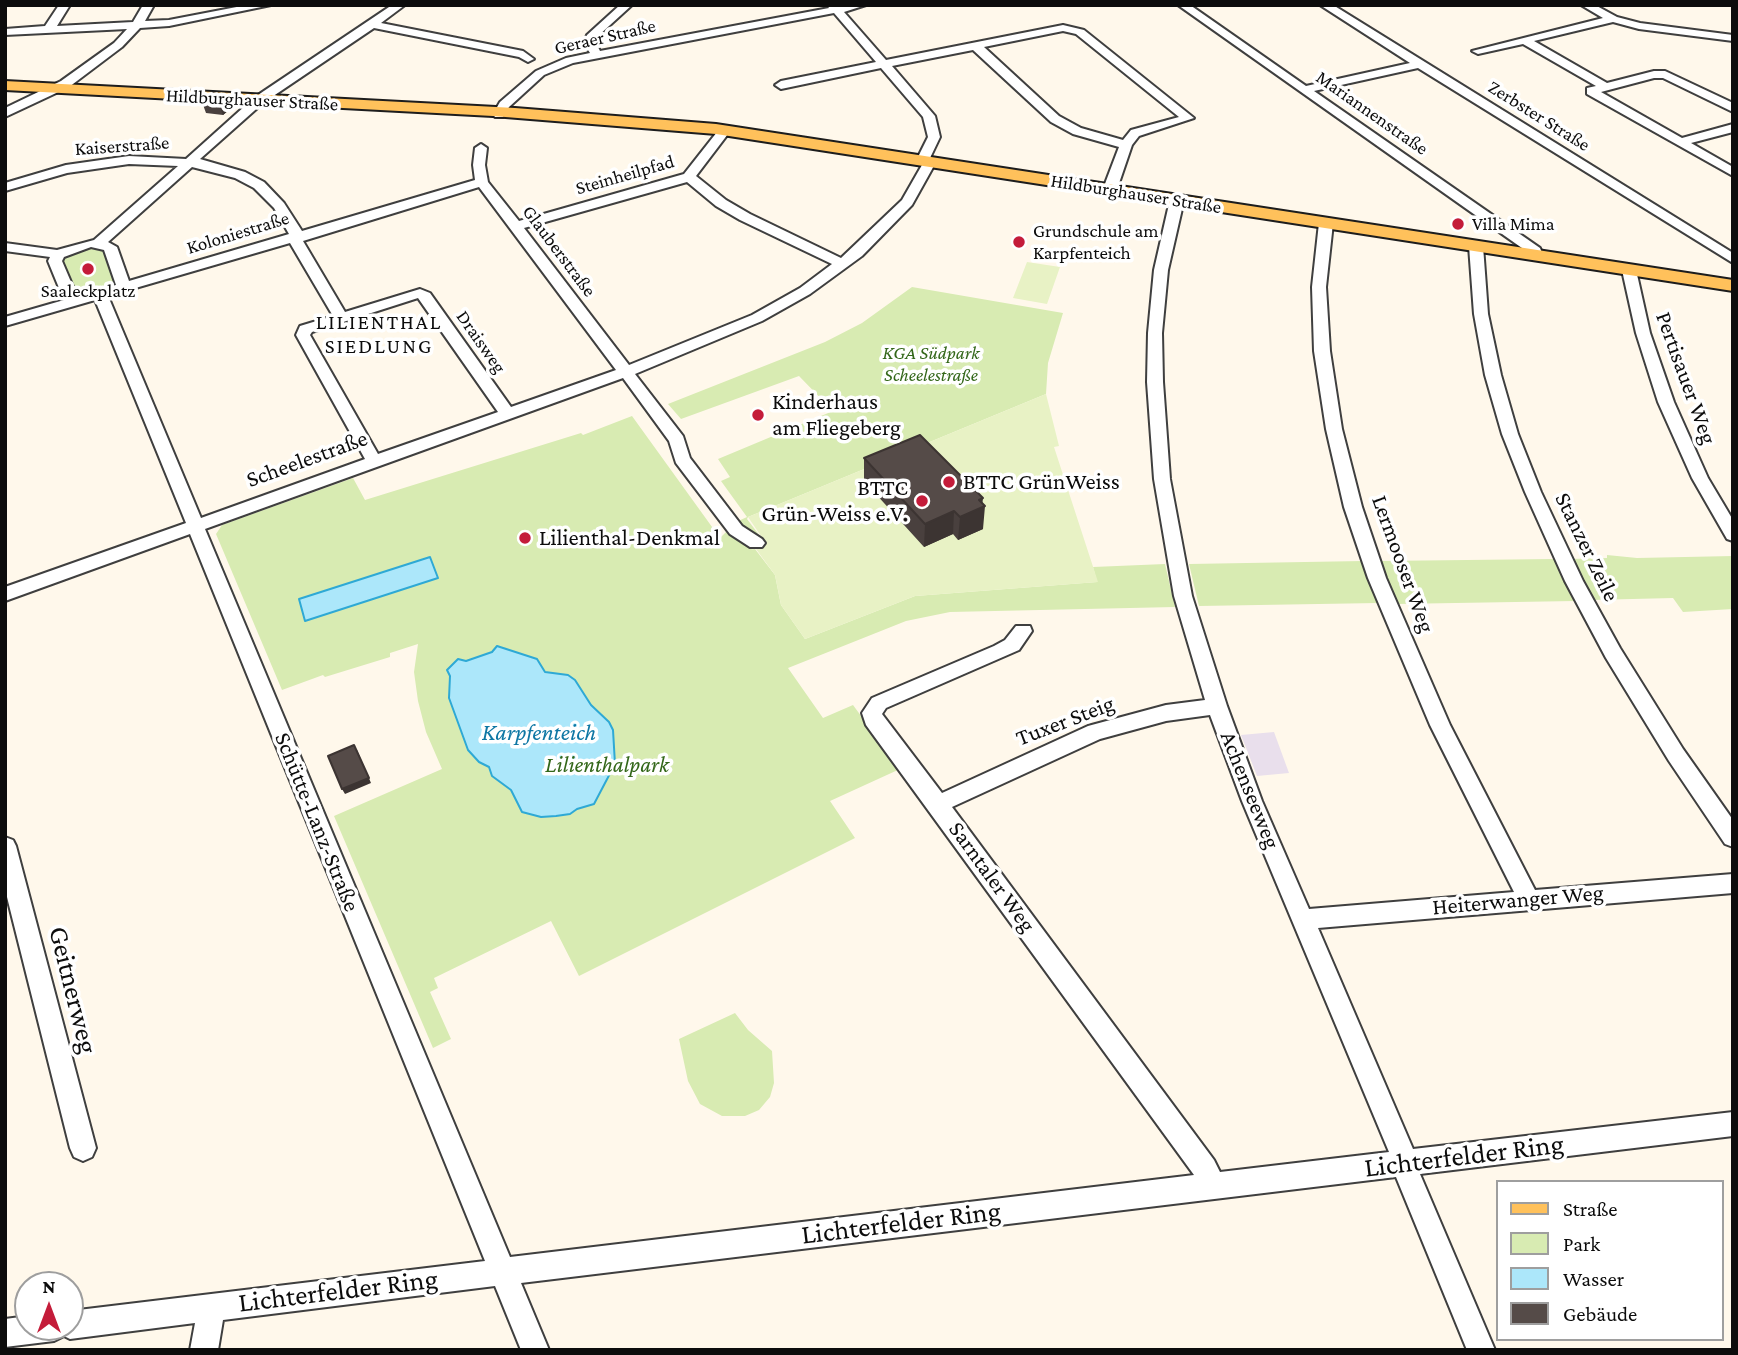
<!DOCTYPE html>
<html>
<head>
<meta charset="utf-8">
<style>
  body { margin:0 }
  #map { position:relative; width:1738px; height:1355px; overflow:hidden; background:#fff8eb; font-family:"Crimson Pro",serif }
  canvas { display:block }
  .frame { position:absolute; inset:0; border:7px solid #0c0c0c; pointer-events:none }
  .legend { position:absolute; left:1496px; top:1180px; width:228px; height:161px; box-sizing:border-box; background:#fff; border:2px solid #9e9e9e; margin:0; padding:9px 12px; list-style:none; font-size:21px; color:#0c0c0c }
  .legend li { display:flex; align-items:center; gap:14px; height:35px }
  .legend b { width:35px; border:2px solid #9e9e9e }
  .north { position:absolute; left:14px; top:1271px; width:70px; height:70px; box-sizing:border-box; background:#fff; border:2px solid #9e9e9e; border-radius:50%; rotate:0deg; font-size:19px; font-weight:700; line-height:28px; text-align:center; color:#0c0c0c }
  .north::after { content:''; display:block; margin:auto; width:24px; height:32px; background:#c41c3a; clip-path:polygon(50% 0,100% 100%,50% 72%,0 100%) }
</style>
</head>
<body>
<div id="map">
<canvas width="1738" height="1355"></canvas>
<div class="frame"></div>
<ul class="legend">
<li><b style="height:9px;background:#ffc15b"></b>Straße</li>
<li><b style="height:19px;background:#d8ebb2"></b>Park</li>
<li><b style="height:19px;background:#ace7fa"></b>Wasser</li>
<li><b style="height:19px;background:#554b48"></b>Gebäude</li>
</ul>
<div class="north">N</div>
</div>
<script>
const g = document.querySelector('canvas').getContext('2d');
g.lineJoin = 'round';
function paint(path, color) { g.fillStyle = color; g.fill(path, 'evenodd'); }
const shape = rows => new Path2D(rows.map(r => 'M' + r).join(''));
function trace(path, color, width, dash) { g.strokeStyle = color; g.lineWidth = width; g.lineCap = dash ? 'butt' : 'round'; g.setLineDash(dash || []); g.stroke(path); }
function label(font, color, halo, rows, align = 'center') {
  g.font = font + ' "Crimson Pro",serif'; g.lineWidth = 7; g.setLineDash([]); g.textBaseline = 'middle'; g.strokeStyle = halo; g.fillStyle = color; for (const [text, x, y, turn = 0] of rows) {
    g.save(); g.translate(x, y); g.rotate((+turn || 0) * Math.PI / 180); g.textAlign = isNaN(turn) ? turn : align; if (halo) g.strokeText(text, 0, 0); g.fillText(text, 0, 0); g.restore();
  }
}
const industrial = shape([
  [1274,732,1289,773,1257,776,1241,735]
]);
const green = shape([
  [87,246,105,249,118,278,108,289,89,295,72,291,61,263,63,256],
  [912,287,1063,313,1048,363,1046,394,748,517,747,519,763,540,749,545,755,549,775,575,781,605,805,639,915,596,1097,582,1093,567,1165,564,1175,607,950,612,906,621,788,668,823,718,853,705,900,769,830,801,855,838,579,976,551,921,434,978,438,988,430,992,451,1039,433,1048,334,816,442,769,426,732,418,701,414,672,418,644,390,653,390,657,325,677,323,675,282,690,216,534,222,525,353,478,365,500,581,433,583,435,632,416,720,538,736,522,747,517,721,481,730,477,718,459,833,411,799,376,681,419,668,404,825,342,862,323],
  [1607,555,1637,558,1733,556,1733,609,1683,612,1673,598,1592,600,1570,559,1607,558],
  [1554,559,1575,601,1396,604,1380,561],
  [1363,561,1378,603,1199,606,1189,564],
  [735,1013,748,1030,772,1051,774,1083,770,1097,759,1110,745,1116,722,1116,700,1104,688,1081,679,1039]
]);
const pitch = shape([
  [1027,262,1060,267,1047,304,1013,298],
  [1046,394,1059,446,1054,447,1098,582,915,596,805,639,781,605,775,575,756,549,752,550,749,546,763,539,748,517]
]);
const water = shape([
  [430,557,438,578,305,621,299,599,430,557],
  [497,646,537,659,545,672,568,675,575,680,591,705,609,722,613,730,615,764,594,804,577,809,570,814,556,816,541,817,522,812,511,790,492,776,489,767,479,762,468,750,449,698,450,676,447,670,458,659,466,661,492,652,497,646]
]);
const minor = shape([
  [59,5,70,5,57,26,133,22,143,5,154,5,145,21,169,20,247,5,271,5,169,26,140,28,122,47,69,87,5,117,5,108,61,81,114,43,127,29,5,35,5,29,45,26,59,5],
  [392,5,405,5,381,23,523,51,534,59,528,62,519,57,374,28,263,103,200,159,245,172,264,182,284,203,302,231,475,180,473,165,475,148,481,144,487,148,485,165,488,182,519,221,684,174,721,127,725,126,731,130,696,176,726,200,750,214,841,258,902,200,922,165,916,161,928,137,923,117,881,68,781,89,775,85,781,81,876,62,834,13,573,63,544,75,509,107,503,117,495,117,493,114,500,102,536,71,566,58,590,53,584,43,587,35,620,5,632,5,598,36,596,43,600,51,829,8,827,5,866,5,844,12,886,60,1063,25,1084,30,1194,118,1139,136,1132,145,1117,189,1110,193,1103,189,1119,147,1073,134,1051,122,973,50,892,66,935,116,940,137,930,158,936,162,912,205,862,256,810,294,762,321,635,374,683,436,690,458,742,526,762,539,765,543,762,547,750,547,730,534,676,463,669,441,623,378,205,529,510,1257,1194,1175,866,725,862,713,872,698,994,646,1005,640,1016,626,1030,626,1032,631,1019,650,886,708,882,714,942,793,1088,726,1166,705,1205,700,1174,596,1154,479,1147,382,1148,333,1154,270,1170,200,1177,196,1184,200,1168,270,1162,333,1163,382,1170,479,1192,596,1227,706,1262,801,1309,909,1514,892,1430,725,1368,578,1344,507,1326,429,1314,351,1312,287,1319,223,1326,219,1333,223,1326,287,1330,351,1342,429,1362,507,1386,578,1450,725,1535,890,1733,874,1733,893,1318,928,1413,1149,1733,1112,1733,1136,1420,1174,1495,1350,1467,1350,1396,1177,521,1283,549,1350,521,1350,495,1286,223,1320,218,1350,190,1350,195,1323,70,1339,64,1336,54,1341,5,1347,5,1319,28,1316,28,1327,70,1327,70,1311,485,1261,190,534,5,601,5,587,186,523,95,300,5,326,5,317,64,300,48,261,50,257,5,251,5,243,57,250,94,240,178,166,129,164,67,173,5,191,5,183,66,165,129,156,186,159,255,97,392,5],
  [1063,31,1076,34,1179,117,1131,130,1123,140,1081,128,1059,116,984,47,1063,31],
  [192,167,235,178,254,188,274,208,289,234,129,281,117,247,108,242,192,167],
  [687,182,716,206,740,220,832,264,800,288,752,315,629,365,524,228,687,182],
  [479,187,616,370,511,407,430,293,420,289,345,312,303,241,479,187],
  [290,243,333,316,300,326,296,335,365,459,201,518,108,296,290,243],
  [91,247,104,250,116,285,77,296,62,261,64,257,91,247],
  [418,298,498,412,378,454,310,335,312,332,418,298],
  [1210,715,1242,801,1389,1152,1220,1172,1214,1160,952,807,1100,739,1166,721,1210,715],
  [1178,5,1190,5,1306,86,1410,63,1320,5,1333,5,1733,253,1733,263,1418,68,1314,91,1540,248,1543,255,1541,258,1531,258,1529,253,1178,5],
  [1581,5,1595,5,1617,17,1640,23,1733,35,1733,41,1639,29,1613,22,1534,41,1607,83,1654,71,1665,71,1733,103,1733,112,1663,78,1654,78,1601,92,1682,138,1733,124,1733,132,1691,143,1733,167,1733,176,1587,94,1587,88,1596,86,1523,44,1478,54,1472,51,1603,18,1581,5],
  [1476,242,1483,246,1488,314,1501,375,1518,434,1541,492,1583,581,1620,648,1683,749,1733,820,1733,847,1725,844,1669,761,1606,658,1565,581,1525,492,1502,434,1485,375,1474,314,1469,246,1476,242],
  [1629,266,1636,270,1650,333,1674,402,1708,478,1733,520,1733,541,1727,539,1692,478,1658,402,1636,333,1622,270,1629,266],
  [5,837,13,840,16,846,96,1148,92,1157,83,1161,74,1157,70,1148,5,889,5,837]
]);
const major = shape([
  [5,81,515,108,716,124,1733,280,1733,291,716,134,493,116,5,90,5,81]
]);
const wall = shape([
  [225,99,229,110,223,115,206,113,202,102],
  [864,458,983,504,983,529,958,540,953,534,924,547,864,481]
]);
const shadedWall = shape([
  [225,99,229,110,223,115,219,104],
  [983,498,982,507,985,506,983,529,958,540,960,517,979,500],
  [954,511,953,534,924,547,925,524],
  [357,750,371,783,345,794,342,789]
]);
const building = shape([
  [212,93,221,94,225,99,219,104,202,102,212,93],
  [920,435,983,498,979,500,985,506,960,517,954,511,925,524,864,458,920,435],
  [354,745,369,778,342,789,328,756,354,745]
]);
const markers = [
  [1458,224,7,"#c41c3a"],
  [1019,242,7,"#c41c3a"],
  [88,269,7,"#c41c3a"],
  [758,415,7,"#c41c3a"],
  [949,482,7,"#c41c3a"],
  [922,501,7,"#c41c3a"],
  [525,538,7,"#c41c3a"]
];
const farStreetnames = [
  ["Geraer Straße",605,37,-13],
  ["Hildburghauser Straße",252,100,3],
  ["Mariannenstraße",1372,113,35],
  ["Zerbster Straße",1539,116,32],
  ["Kaiserstraße",122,146,-4],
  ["Steinheilpfad",625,175,-16],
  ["Hildburghauser Straße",1136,194,9],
  ["Koloniestraße",238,233,-17],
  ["Glauberstraße",559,251,53],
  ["Draisweg",481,342,55]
];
const farPoinames = [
  ["Villa Mima",1472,224],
  ["Grundschule am",1033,231],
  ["Karpfenteich",1033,253],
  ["Saaleckplatz",88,291,"center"]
];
const farParknames = [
  ["KGA Südpark",931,353],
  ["Scheelestraße",931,375]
];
const farNeighbourhoodnames = [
  ["LILIENTHAL",379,323],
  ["SIEDLUNG",379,347]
];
const streetNames = [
  ["Pertisauer Weg",1686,378,70],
  ["Scheelestraße",307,459,-20],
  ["Stanzer Zeile",1587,547,64],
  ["Lermooser Weg",1403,564,70],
  ["Tuxer Steig",1065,721,-21],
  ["Achenseeweg",1250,790,68],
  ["Schütte-Lanz-Straße",317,822,68],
  ["Sarntaler Weg",992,877,54],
  ["Heiterwanger Weg",1518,900,-5]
];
const poiNames = [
  ["Kinderhaus",772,402],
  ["am Fliegeberg",772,428],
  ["BTTC GrünWeiss",963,482],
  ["BTTC",908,488,"right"],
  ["Grün-Weiss e.V.",908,514,"right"],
  ["Lilienthal-Denkmal",539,538]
];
const parkNames = [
  ["Lilienthalpark",607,765]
];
const waterNames = [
  ["Karpfenteich",539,733]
];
const nearStreetnames = [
  ["Geitnerweg",73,990,76],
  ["Lichterfelder Ring",1464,1156,-7],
  ["Lichterfelder Ring",901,1223,-7],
  ["Lichterfelder Ring",338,1291,-7]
];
paint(industrial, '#e9dfec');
paint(green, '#d8ebb2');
paint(pitch, '#e8f2c5');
paint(water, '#ace7fa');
trace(water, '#2ea9d5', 2);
trace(minor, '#3f3f3f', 4);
trace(major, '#1d1d1d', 4);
paint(minor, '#fff');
paint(major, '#ffc15b');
paint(wall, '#49403e');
paint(shadedWall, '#3c3432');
paint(building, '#554b48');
trace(building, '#3c3432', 2);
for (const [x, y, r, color] of markers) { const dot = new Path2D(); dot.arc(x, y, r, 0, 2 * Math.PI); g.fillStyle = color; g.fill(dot); trace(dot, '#fff', 2.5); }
label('19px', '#0c0c0c', '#fff', farStreetnames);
label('19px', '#0c0c0c', '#fff', farPoinames, 'left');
label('italic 19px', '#336719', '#fff', farParknames);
g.letterSpacing = '2px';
label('21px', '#0c0c0c', '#fff', farNeighbourhoodnames);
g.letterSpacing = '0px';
label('23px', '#0c0c0c', '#fff', streetNames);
label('23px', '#0c0c0c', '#fff', poiNames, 'left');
label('italic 23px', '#336719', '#fff', parkNames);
label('italic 24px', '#0e77a4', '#fff', waterNames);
label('28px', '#0c0c0c', '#fff', nearStreetnames);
</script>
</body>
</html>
